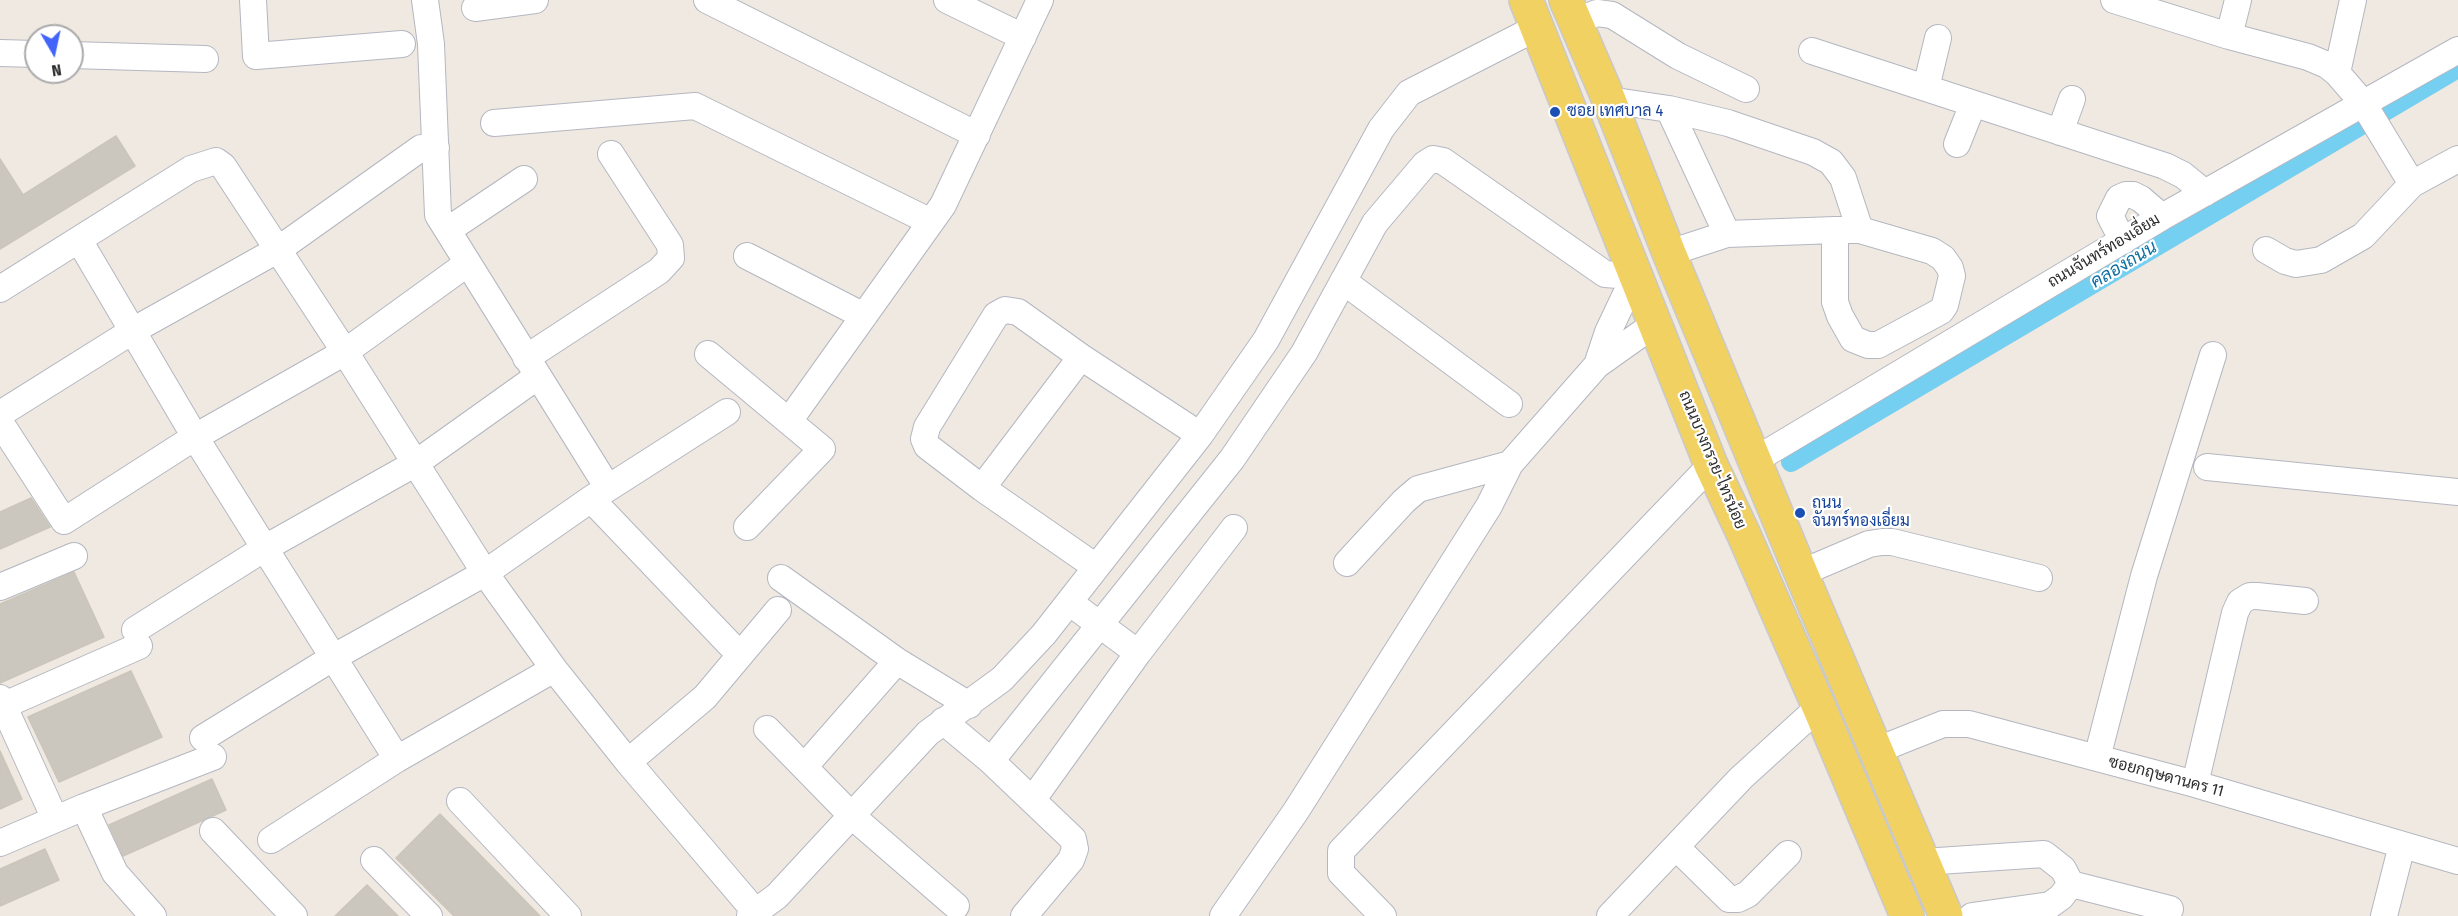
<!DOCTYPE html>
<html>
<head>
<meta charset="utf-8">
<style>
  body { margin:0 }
  #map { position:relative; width:2458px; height:916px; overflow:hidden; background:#efe9e1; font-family:"Fira Sans Condensed",sans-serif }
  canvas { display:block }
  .north { position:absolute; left:24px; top:24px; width:60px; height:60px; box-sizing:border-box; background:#fff; border:2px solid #ababab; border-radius:50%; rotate:171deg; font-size:16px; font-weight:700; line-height:24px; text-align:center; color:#2e2e2e }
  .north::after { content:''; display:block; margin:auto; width:21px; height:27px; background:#4264fb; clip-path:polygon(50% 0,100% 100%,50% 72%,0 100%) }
</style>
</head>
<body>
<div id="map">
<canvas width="2458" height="916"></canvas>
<div class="north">N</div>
</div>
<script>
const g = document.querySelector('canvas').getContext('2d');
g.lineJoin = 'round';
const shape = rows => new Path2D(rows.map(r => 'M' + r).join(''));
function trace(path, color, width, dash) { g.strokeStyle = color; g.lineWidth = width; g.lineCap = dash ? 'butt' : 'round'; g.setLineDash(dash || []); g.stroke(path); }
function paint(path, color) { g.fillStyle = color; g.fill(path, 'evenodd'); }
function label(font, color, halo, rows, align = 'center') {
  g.font = font + ' "Fira Sans Condensed",Sarabun,sans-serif'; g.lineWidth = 4.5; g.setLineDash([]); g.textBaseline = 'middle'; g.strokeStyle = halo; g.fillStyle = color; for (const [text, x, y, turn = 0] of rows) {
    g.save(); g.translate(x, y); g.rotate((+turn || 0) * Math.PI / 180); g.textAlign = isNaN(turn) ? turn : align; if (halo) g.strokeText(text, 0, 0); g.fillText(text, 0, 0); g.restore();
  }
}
const canal = shape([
  [1791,462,2458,68]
]);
const building = shape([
  [116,136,135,166,0,249,0,159,23,195,116,136],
  [31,498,50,527,0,549,0,512,31,498],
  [74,572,104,637,0,683,0,604,74,572],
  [131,671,162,737,59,782,28,717,131,671],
  [0,751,22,799,0,809,0,751],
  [212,779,226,810,123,856,109,825,212,779],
  [440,814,540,916,454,916,396,858,440,814],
  [45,849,59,880,0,906,0,869,45,849],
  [367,885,398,916,335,916,367,885]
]);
const minor = shape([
  [253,0,256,56,402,44],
  [425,0,431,44,438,215,608,488],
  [707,0,977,135],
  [947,0,1023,37],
  [2114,0,2229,36,2308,57,2327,65,2337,73,2363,103,2412,184,2458,159],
  [475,8,535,0],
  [1576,21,1597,13,1612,15,1678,56,1746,89],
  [2229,36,2238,0],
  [1812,51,2165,166,2183,175,2205,193],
  [0,53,36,54],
  [72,55,205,59],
  [2337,73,2353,0],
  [1926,88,1938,38],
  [1609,100,1669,109,1728,123,1813,152,1831,162,1843,178,1860,230],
  [1669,109,1727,234],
  [494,123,695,106,931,222],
  [2060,132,2072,99],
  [1957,144,1973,104],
  [448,230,524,179],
  [79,240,195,437,397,759],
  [2123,241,2110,216,2119,198,2126,195,2133,195,2141,199,2162,217],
  [2266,250,2285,261,2296,264,2321,260,2363,236,2412,184],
  [1669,253,1727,234,1835,230,1860,230,1932,251,1943,258,1950,268,1952,276,1945,305,1941,311,1878,345,1868,345,1853,339,1840,316,1835,302,1835,230],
  [747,256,864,316],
  [1343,281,1509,404],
  [0,289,191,169,216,161,223,166,345,352,485,573,554,669,628,762,759,916],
  [708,354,822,449,747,527],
  [526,358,659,271,671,258,670,245,611,154],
  [1597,365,1608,332,1635,275],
  [0,414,134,330,279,249,421,148,436,148],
  [789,421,943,205,1040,0],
  [0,422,64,521,195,437,345,352,468,263],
  [1755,460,2162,217,2458,50],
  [2207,467,2458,492],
  [982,488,1081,357],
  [591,499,740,655],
  [1347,563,1404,501,1418,489,1510,464],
  [1096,567,982,488,927,446,924,439,927,427,996,315,1005,310,1018,312,1081,357,1200,435],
  [1801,573,1869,544,1882,542,1892,542,2039,578],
  [781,578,897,661,969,705],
  [0,587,74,556],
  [1069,602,1138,653],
  [135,630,265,548,416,463,538,376],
  [0,698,55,819],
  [0,707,139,646],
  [943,721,991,761,1073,839,1075,849,1071,860,1024,916],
  [767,729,852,816,956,906],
  [203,738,334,657,485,573,591,499,727,412],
  [1875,751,1943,724,1969,724,2195,784,2458,861],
  [2097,758,2144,576,2213,355],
  [991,761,1232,459,1304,353,1375,223,1425,164,1433,159,1443,161,1605,274,1618,275,1633,270],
  [628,762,705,697,778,610],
  [805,766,897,661],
  [2195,784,2235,613,2240,602,2250,596,2257,596,2305,601],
  [1033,799,1138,653,1234,528],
  [460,801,568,916],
  [84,807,115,873,153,916],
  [213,831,294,916],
  [271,840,397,759,554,669],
  [0,843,84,807,213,757],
  [1676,847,1729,899,1738,899,1748,894,1788,854],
  [374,860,429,916],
  [1923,862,2044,854,2063,869,2071,884,2170,909],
  [750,916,777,896,928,733,1002,679,1044,634,1200,435,1266,340,1381,129,1409,93,1538,27],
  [1223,916,1296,811,1489,506,1510,464,1597,365,1656,323],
  [1383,916,1341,873,1341,851,1711,465],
  [1610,916,1741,778,1819,707],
  [1972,916,2050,905,2061,897,2071,884],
  [2384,916,2402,845]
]);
const major = shape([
  [1526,0,1711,465,1744,535,1819,707,1907,916],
  [1566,0,1609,100,1669,253,1801,573,1946,916]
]);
const markers = [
  [1555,112,6,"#1a4fb4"],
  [1800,513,6,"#1a4fb4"]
];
const transitNames = [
  ["ซอย เทศบาล 4",1567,112],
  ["ถนน",1812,504],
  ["จันทร์ทองเอี่ยม",1812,522]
];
const streetNames = [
  ["ถนนจันทร์ทองเอี่ยม",2104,251,-31],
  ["ถนนบางกรวย-ไทรน้อย",1712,460,67],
  ["ซอยกฤษดานคร 11",2166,777,15]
];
const waterNames = [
  ["คลองถนน",2124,265,-31]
];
trace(canal, '#75cff0', 20);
paint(building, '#cbc7bf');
trace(building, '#cbc5ba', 1.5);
trace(minor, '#b4b7c1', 28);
trace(major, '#c9c9c9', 36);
trace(minor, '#fff', 26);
trace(major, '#f2d163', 33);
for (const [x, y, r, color] of markers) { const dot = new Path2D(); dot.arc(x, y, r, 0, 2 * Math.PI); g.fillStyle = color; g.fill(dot); trace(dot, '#fff', 2); }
label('16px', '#164399', '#fff', transitNames, 'left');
label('16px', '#2e2e2e', '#fff', streetNames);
label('italic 18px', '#0d6fa3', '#fff', waterNames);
</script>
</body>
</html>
